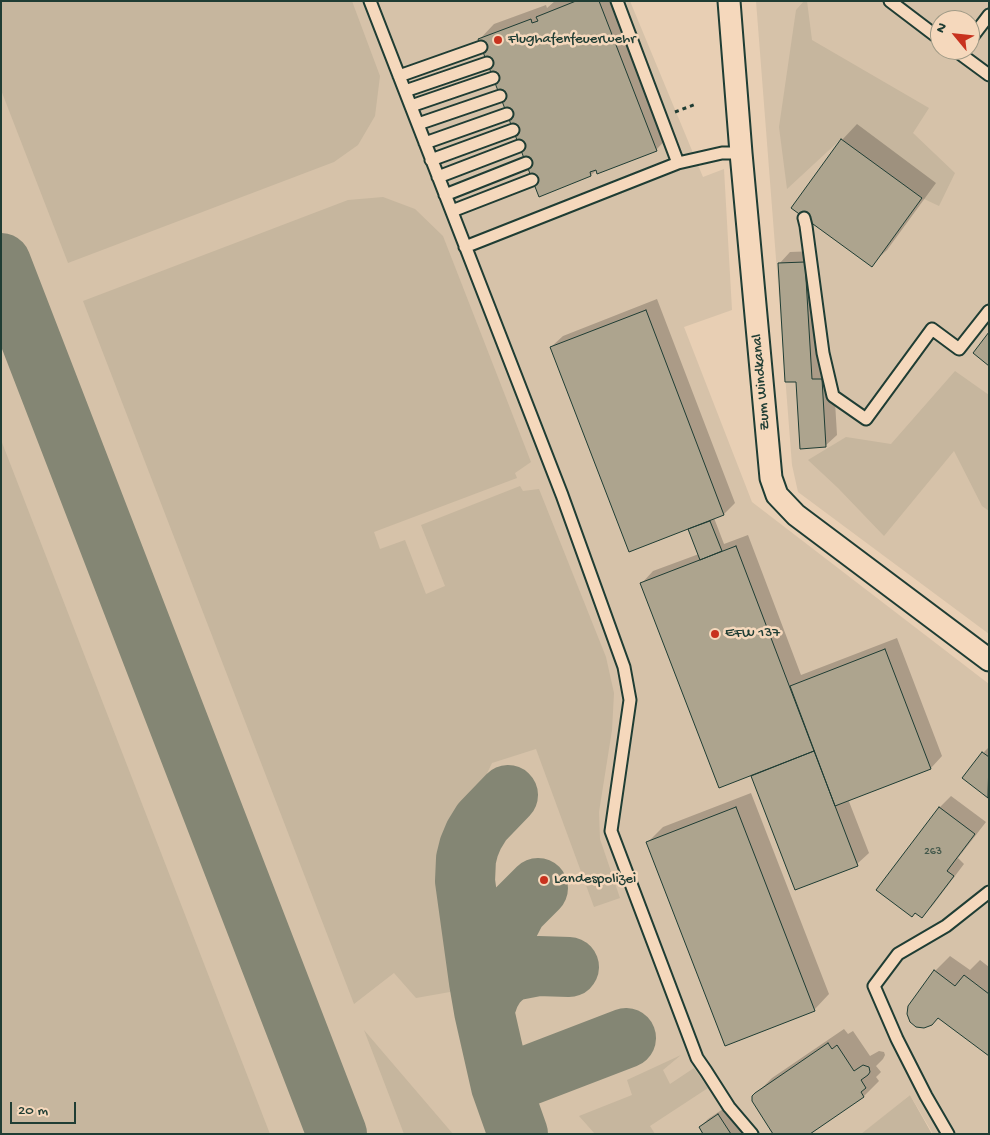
<!DOCTYPE html>
<html>
<head>
<meta charset="utf-8">
<style>
  body { margin:0 }
  #map { position:relative; width:990px; height:1135px; overflow:hidden; background:#e8cfb4; font-family:"Gochi Hand",sans-serif }
  canvas { display:block }
  .frame { position:absolute; inset:0; border:2px solid #1f3d34; pointer-events:none }
  .north { position:absolute; left:930px; top:10px; width:50px; height:50px; box-sizing:border-box; background:#f5d8bc; border:1px solid #9f9a86; border-radius:50%; rotate:298deg; font-size:14px; font-weight:700; line-height:20px; text-align:center; color:#1f3d34 }
  .north::after { content:''; display:block; margin:auto; width:18px; height:22px; background:#c8321e; clip-path:polygon(50% 0,100% 100%,50% 72%,0 100%) }
  .scale { position:absolute; left:10px; top:1102px; width:66px; height:22px; box-sizing:border-box; border:2px solid #1f3d34; border-top:0; padding-left:6px; font-size:15px; line-height:18px; white-space:nowrap; color:#1f3d34; -webkit-text-stroke:4px #f5d8bc; paint-order:stroke }
</style>
</head>
<body>
<div id="map">
<canvas width="990" height="1135"></canvas>
<div class="frame"></div>
<div class="north">N</div>
<div class="scale">20 m</div>
</div>
<script>
const g = document.querySelector('canvas').getContext('2d');
g.lineJoin = 'round';
function paint(path, color) { g.fillStyle = color; g.fill(path, 'evenodd'); }
const shape = rows => new Path2D(rows.map(r => 'M' + r).join(''));
function trace(path, color, width, dash) { g.strokeStyle = color; g.lineWidth = width; g.lineCap = dash ? 'butt' : 'round'; g.setLineDash(dash || []); g.stroke(path); }
function label(font, color, halo, rows, align = 'center') {
  g.font = font + ' "Gochi Hand",sans-serif'; g.lineWidth = 5; g.setLineDash([]); g.textBaseline = 'middle'; g.strokeStyle = halo; g.fillStyle = color; for (const [text, x, y, turn = 0] of rows) {
    g.save(); g.translate(x, y); g.rotate((+turn || 0) * Math.PI / 180); g.textAlign = isNaN(turn) ? turn : align; if (halo) g.strokeText(text, 0, 0); g.fillText(text, 0, 0); g.restore();
  }
}
const built = shape([
  [1,1,630,1,703,177,724,169,732,310,684,327,752,502,989,684,989,1134,933,1134,910,1095,862,1134,1,1134],
  [756,1,989,1,989,634,798,492,792,465],
  [940,20,970,20,970,50,940,50]
]);
const green = shape([
  [1,1,352,1,380,76,375,116,358,145,334,162,68,263,1,90],
  [804,1,807,1,812,40,929,108,913,133,955,173,939,206,922,198,841,139,787,189,779,127,796,10],
  [383,197,415,209,443,236,531,462,515,473,517,478,374,532,380,549,405,540,426,594,445,586,421,525,520,486,523,491,539,489,606,657,614,693,612,730,599,812,600,839,620,898,594,907,536,749,492,763,448,855,467,989,416,998,394,973,354,1004,83,301,348,200],
  [955,371,989,395,989,511,982,506,954,451,884,536,838,488,808,460,846,437,891,444],
  [1,440,270,1134,1,1134],
  [364,1030,453,1134,404,1134],
  [681,1055,663,1070,670,1084,694,1068,708,1088,650,1126,655,1134,595,1134,579,1116,632,1095,627,1080],
  [910,1095,932,1134,861,1134]
]);
const shadow = shape([
  [555,1,620,1,671,134,656,150,597,170,591,175,479,40,494,24,546,5,547,8],
  [857,124,936,183,887,250,871,265,792,207,842,140],
  [816,251,824,368,833,368,837,435,825,446,797,380,779,264,790,252],
  [657,299,735,503,724,514,714,518,724,544,748,535,801,675,897,638,942,756,931,768,848,799,869,853,857,864,795,889,751,774,642,583,653,571,699,554,689,528,551,347,563,336],
  [989,747,989,795,988,796,964,778,983,753],
  [751,793,829,994,814,1010,647,843,663,827],
  [951,796,986,822,958,858,964,864,933,905,922,916,878,890,940,807],
  [950,956,970,970,980,960,989,967,989,1054,935,971],
  [844,1029,848,1034,853,1031,870,1056,879,1051,884,1052,885,1055,883,1059,876,1066,881,1072,876,1077,879,1081,864,1096,808,1134,753,1097,772,1078],
  [726,1107,744,1134,705,1134,700,1127,708,1119]
]);
const taxiway = shape([
  [1,263,337,1134],
  [508,795,482,822,474,835,469,847,466,859,465,881,479,982,484,1011,501,1086,518,1134],
  [487,995,490,973,505,932,517,909,538,888],
  [484,1011,490,994,496,984,503,977,512,971,538,966,569,967],
  [501,1086,626,1038]
]);
const building = shape([
  [576,1,599,1,657,151,597,174,596,170,590,172,591,176,539,197,478,39,531,19,532,23,538,21,536,17,576,1],
  [841,139,922,198,872,267,791,208,841,139],
  [805,262,812,379,822,379,826,447,800,449,796,382,785,382,778,263,805,262],
  [646,310,724,515,629,552,550,347,646,310],
  [989,332,989,366,973,353,989,332],
  [710,521,722,551,700,560,688,529,710,521],
  [736,546,814,751,719,788,640,583,736,546],
  [885,649,931,769,835,806,790,686,885,649],
  [814,751,858,866,795,890,751,776,814,751],
  [982,752,989,757,988,798,962,778,982,752],
  [736,807,815,1011,725,1046,646,842,736,807],
  [939,807,975,834,947,871,954,876,922,918,915,913,912,917,876,890,939,807],
  [934,970,955,986,964,975,989,994,989,1056,938,1018,932,1025,924,1028,916,1027,910,1022,907,1014,908,1006,934,970],
  [828,1043,832,1049,837,1045,854,1071,863,1065,869,1067,870,1072,868,1075,861,1080,866,1088,861,1092,864,1097,810,1134,773,1134,752,1101,752,1096,755,1093,828,1043],
  [718,1114,731,1134,703,1134,699,1127,718,1114]
]);
const path = shape([
  [675,112,696,104]
]);
const lane = shape([
  [370,1,562,495,624,667,630,700,611,831,697,1058,706,1071,729,1107,752,1134],
  [890,1,940,39],
  [970,40,989,15],
  [955,50,989,75],
  [399,76,481,47],
  [405,91,487,63],
  [411,106,493,78],
  [418,124,500,96],
  [425,143,507,114],
  [431,160,513,130],
  [678,163,722,153,741,153],
  [438,177,519,146],
  [445,195,526,163],
  [452,211,532,180],
  [804,218,806,226,823,353,833,396,866,419,932,329,959,349,989,311],
  [465,247,678,163,617,1],
  [948,1134,926,1096,897,1039,874,986,898,954,946,926,989,892]
]);
const street = shape([
  [729,1,741,153,771,478,777,495,796,515,989,660]
]);
const markers = [
  [498,40,5,"#c8321e"],
  [715,634,5,"#c8321e"],
  [544,880,5,"#c8321e"]
];
const numberNames = [
  ["263",933,852]
];
const poiNames = [
  ["Flughafenfeuerwehr",508,40],
  ["EFW 137",725,634],
  ["Landespolizei",554,880]
];
const streetNames = [
  ["Zum Windkanal",762,382,-95]
];
paint(built, '#d6c2a9');
paint(green, '#c6b69e');
paint(shadow, '#0003');
trace(taxiway, '#848674', 60);
paint(building, '#ada48e');
trace(building, '#1f3d34', 1);
trace(lane, '#1f3d34', 15);
trace(street, '#1f3d34', 25);
trace(path, '#1f3d34', 3, [4, 4]);
trace(lane, '#f5d8bc', 11);
trace(street, '#f5d8bc', 21);
for (const [x, y, r, color] of markers) { const dot = new Path2D(); dot.arc(x, y, r, 0, 2 * Math.PI); g.fillStyle = color; g.fill(dot); trace(dot, '#f5d8bc', 2); }
label('12px', '#42574a', null, numberNames);
label('15px', '#1f3d34', '#f5d8bc', poiNames, 'left');
label('15px', '#1f3d34', '#f5d8bc', streetNames);
</script>
</body>
</html>
